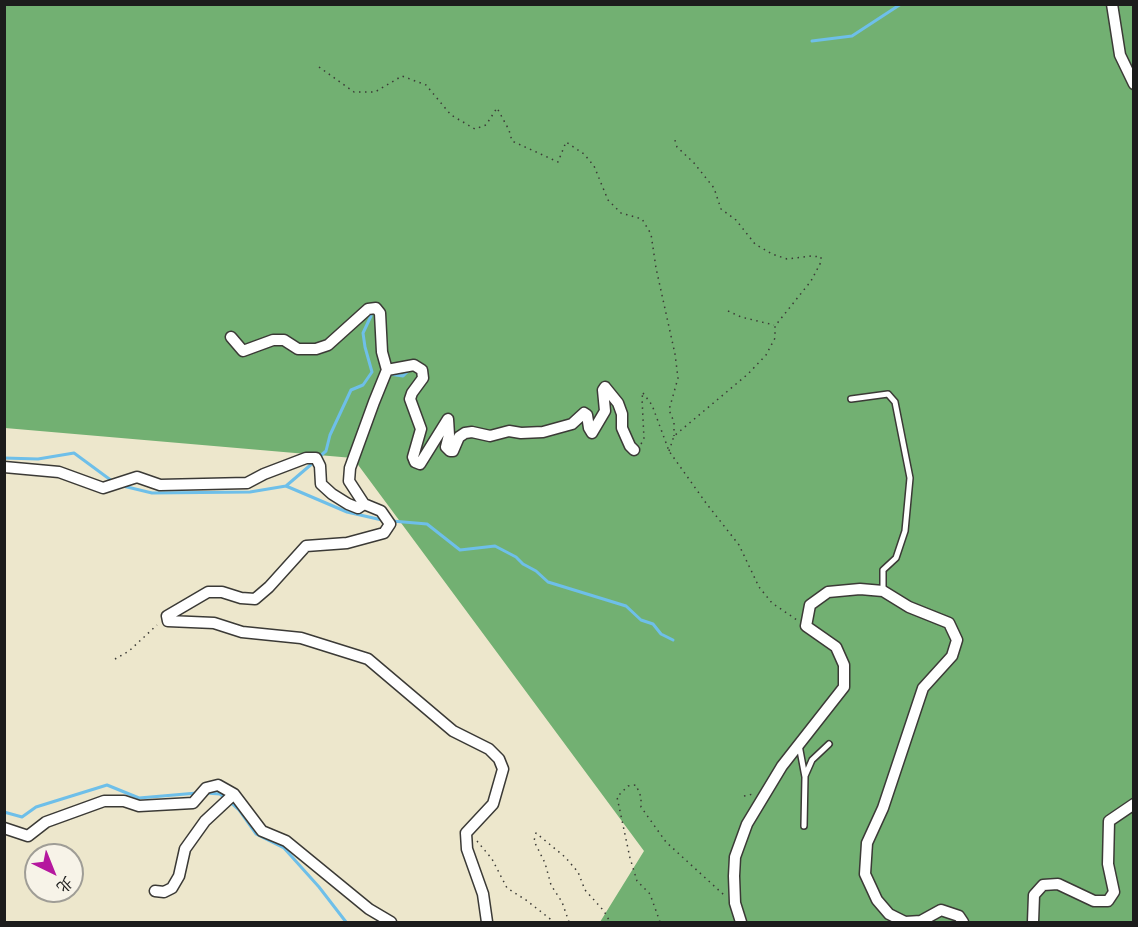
<!DOCTYPE html>
<html>
<head>
<meta charset="utf-8">
<style>
  body { margin:0 }
  #map { position:relative; width:1138px; height:927px; overflow:hidden; background:#ede7cc; font-family:Sriracha,"LXGW WenKai TC",sans-serif }
  canvas { display:block }
  .frame { position:absolute; inset:0; border:6px solid #1c1c1c; pointer-events:none }
  .north { position:absolute; left:24px; top:843px; width:60px; height:60px; box-sizing:border-box; background:#f7f3e8; border:2px solid #9f9d96; border-radius:50%; rotate:137deg; font-size:16px; font-weight:700; line-height:24px; text-align:center; color:#1c1c1c }
  .north::after { content:''; display:block; margin:auto; width:21px; height:27px; background:#b5179e; clip-path:polygon(50% 0,100% 100%,50% 72%,0 100%) }
</style>
</head>
<body>
<div id="map">
<canvas width="1138" height="927"></canvas>
<div class="frame"></div>
<div class="north">北</div>
</div>
<script>
const g = document.querySelector('canvas').getContext('2d');
g.lineJoin = 'round';
function paint(path, color) { g.fillStyle = color; g.fill(path, 'evenodd'); }
const shape = rows => new Path2D(rows.map(r => 'M' + r).join(''));
function trace(path, color, width, dash) { g.strokeStyle = color; g.lineWidth = width; g.lineCap = dash ? 'butt' : 'round'; g.setLineDash(dash || []); g.stroke(path); }
const forest = shape([
  [4,5,1133,5,1133,922,600,922,644,851,353,458,5,428]
]);
const stream = shape([
  [812,41,852,36,901,4],
  [389,374,403,376,409,370],
  [319,457,326,451,330,435,351,390,363,385,372,372,365,347,363,333,371,316],
  [4,458,38,459,74,453,112,481],
  [123,486,152,493,250,492,286,486,347,512,382,520],
  [286,486,314,462],
  [392,521,427,524,460,550,495,546,516,557,523,564,536,571,548,582,626,606,641,620,653,624,661,634,673,640],
  [206,793,220,794,225,798],
  [230,802,239,810,256,834,284,848,319,887,346,922],
  [4,812,22,817,36,807,107,785,139,798,197,793]
]);
const path = shape([
  [319,67,354,92,375,92,402,76,426,85,451,115,475,129,486,125,497,108,509,130,512,141,558,162,566,142,584,154,594,166,608,200,621,213,642,219,651,234,656,268,675,354,678,378,669,410,674,422,674,436],
  [728,311,741,317,774,325],
  [643,393,652,405,669,451,706,503,739,545,759,587,772,603,797,620],
  [641,444,644,439,642,398,643,393],
  [669,451,674,436,748,374,766,355,775,338,775,326,811,281,821,262,821,257,811,256,787,259,772,254,755,244,736,220,721,209,714,188,694,163,677,147,674,137],
  [115,659,129,651,157,625],
  [744,796,753,794],
  [477,841,492,859,507,888,526,900,554,922],
  [569,922,562,902,551,885,545,863,534,841,536,833,565,857,578,872,585,890,604,911,610,922],
  [660,922,650,894,637,881,630,858,617,797,628,786,636,785,641,797,641,807,666,842,724,895]
]);
const service = shape([
  [851,399,888,394,895,402,910,478,905,531,896,558,883,570,883,591],
  [799,745,805,777,804,826],
  [805,776,812,760,829,744]
]);
const minor = shape([
  [1112,4,1120,55,1134,84],
  [231,337,243,351,273,340,284,340,298,349,316,349,328,345,368,309,376,308,380,313,382,352,387,370],
  [4,467,59,472,103,488,137,477,160,485,247,483,264,474,306,458,316,458,320,466,321,484,332,494,348,504,358,508,364,504,349,481,350,468,374,402,387,370,414,365,422,370,423,378,412,393,410,399,421,429,413,457,415,462,420,464,448,419,449,435,446,447,450,451,453,451,459,437,465,433,472,432,490,436,509,431,521,433,543,432,572,424,584,413,587,415,589,428,592,433,605,411,603,390,605,387,618,403,622,414,622,428,630,446,634,450],
  [364,504,381,511,390,524,384,533,347,543,306,546,269,587,255,599,241,598,222,592,208,592,167,616,168,621,214,623,242,632,301,638,368,659,453,731,489,749,499,759,503,769,493,804,466,833,467,849,483,894,487,922],
  [4,828,28,836,46,822,104,801,124,801,139,806,193,803,206,788,218,785,234,794,262,831,286,841,369,909,391,922],
  [155,891,164,892,172,888,179,876,185,849,205,821,234,794],
  [741,922,735,903,734,876,735,857,747,824,782,766,844,687,844,665,836,647,806,626,810,605,828,592,860,589,883,591,909,607,949,623,957,640,952,656,923,688,883,808,867,843,865,874,877,900,889,914,905,922,921,921,941,910,959,916,963,922],
  [1033,922,1034,895,1043,885,1058,884,1094,901,1108,901,1114,892,1108,864,1109,821,1134,804]
]);
paint(forest, '#72b072');
trace(stream, '#6ebfe9', 3);
trace(service, '#3b3a36', 8);
trace(minor, '#3b3a36', 13);
trace(path, '#3b3a36', 1.5, [1.5, 4.5]);
trace(service, '#fff', 5);
trace(minor, '#fff', 10);
</script>
</body>
</html>
